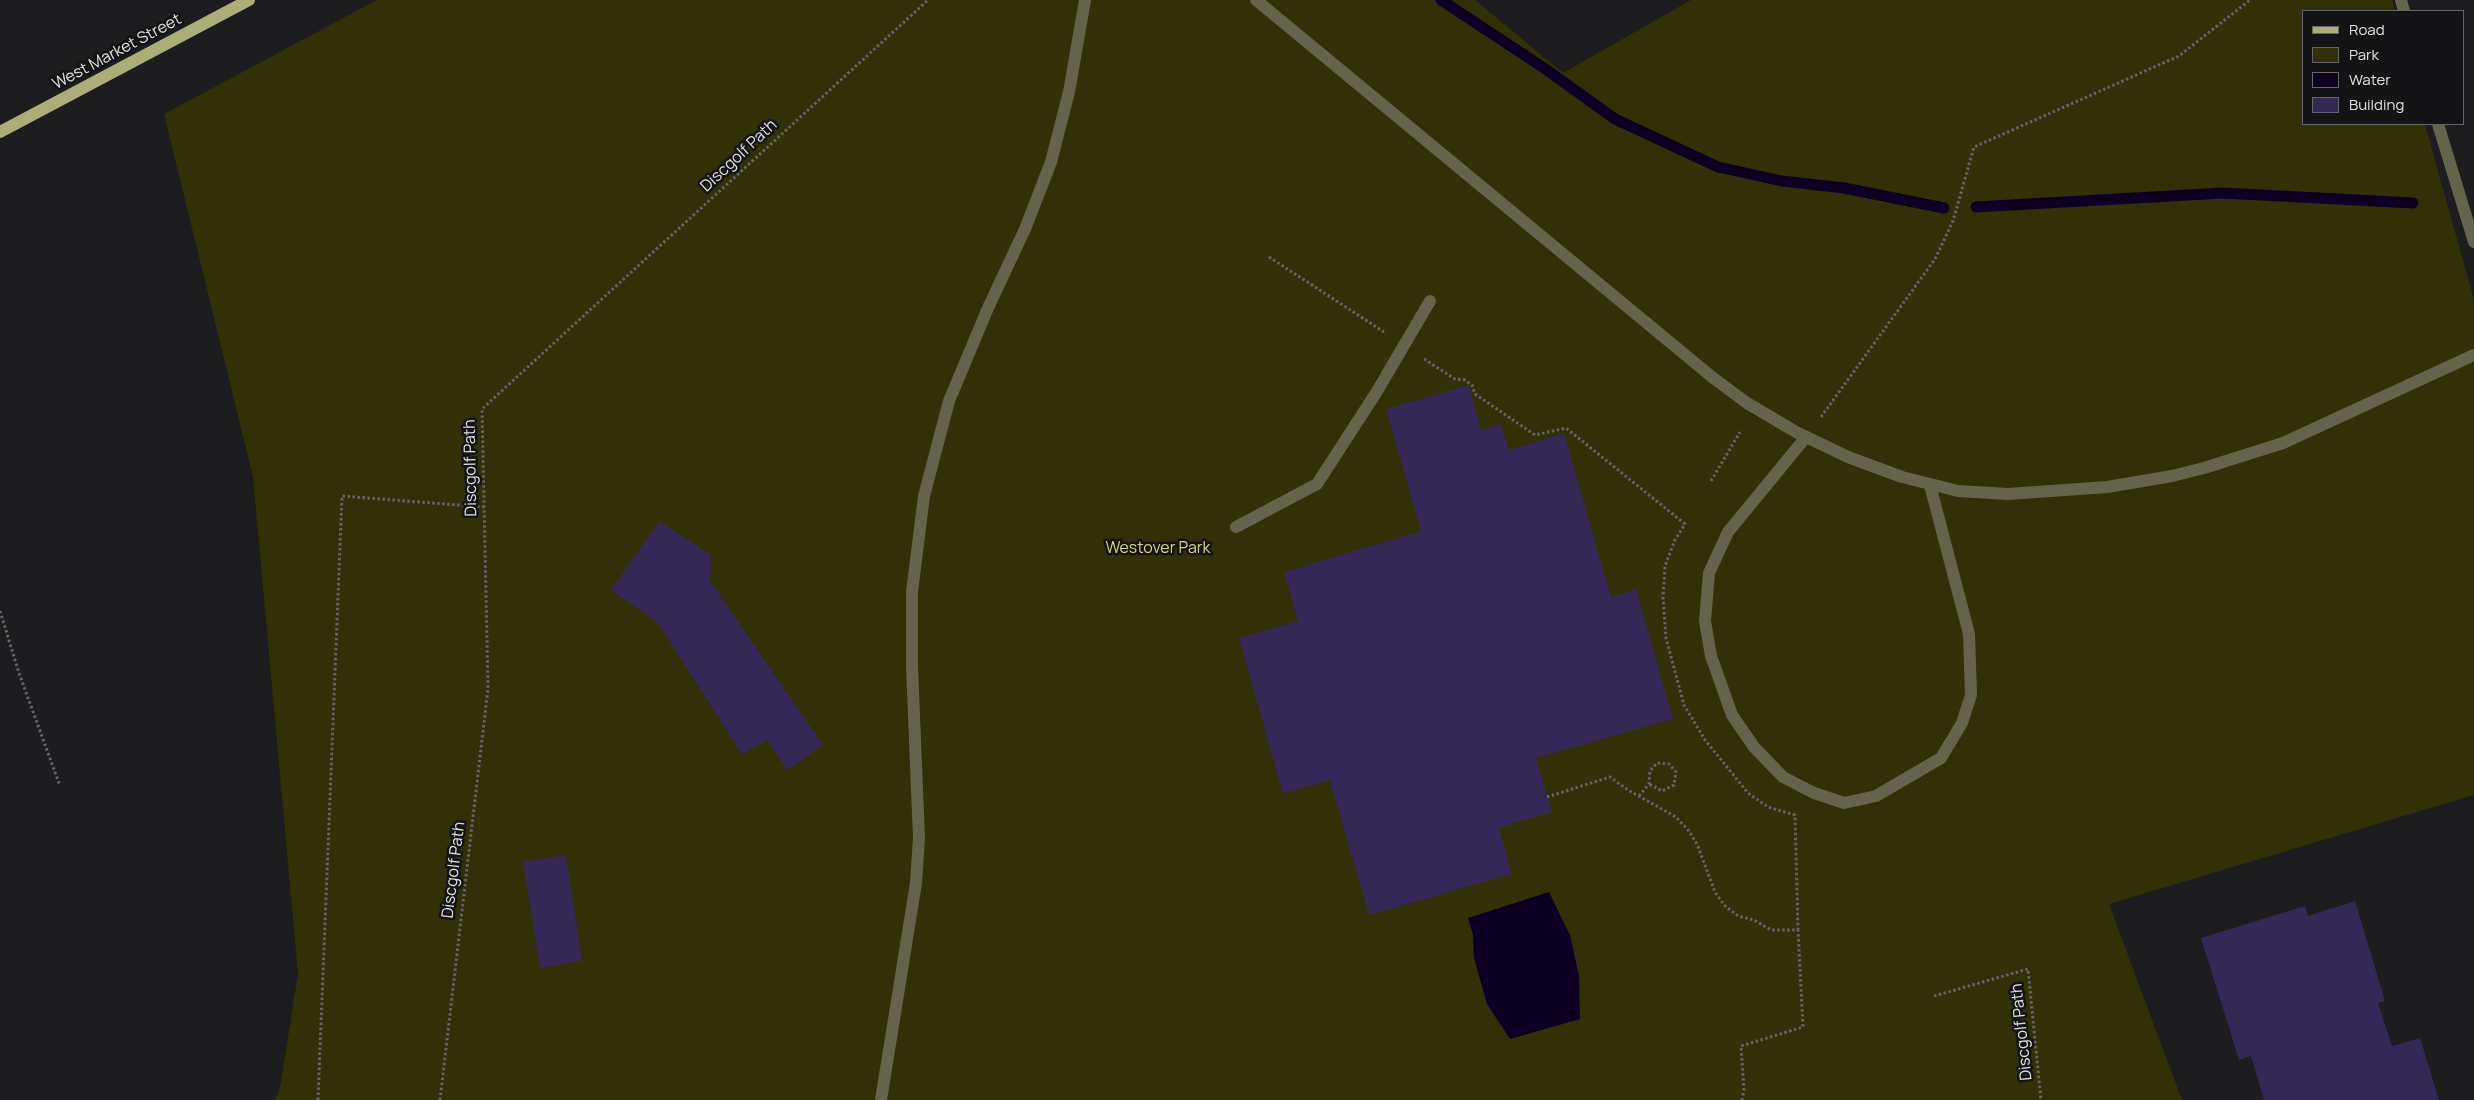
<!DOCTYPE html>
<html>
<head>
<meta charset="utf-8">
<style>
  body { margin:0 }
  #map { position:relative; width:2474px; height:1100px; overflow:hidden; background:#1d1c1f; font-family:Manrope,sans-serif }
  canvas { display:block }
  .legend { position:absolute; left:2302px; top:10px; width:162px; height:115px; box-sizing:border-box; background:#141315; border:1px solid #666567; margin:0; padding:6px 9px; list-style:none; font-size:15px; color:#e1e1e2 }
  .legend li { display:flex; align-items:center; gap:10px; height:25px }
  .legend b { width:25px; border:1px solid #666567 }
</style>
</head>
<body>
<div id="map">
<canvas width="2474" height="1100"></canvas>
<ul class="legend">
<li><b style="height:6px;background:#adad79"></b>Road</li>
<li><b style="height:14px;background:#323006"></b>Park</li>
<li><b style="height:14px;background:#0b0024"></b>Water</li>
<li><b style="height:14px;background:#342857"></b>Building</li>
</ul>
</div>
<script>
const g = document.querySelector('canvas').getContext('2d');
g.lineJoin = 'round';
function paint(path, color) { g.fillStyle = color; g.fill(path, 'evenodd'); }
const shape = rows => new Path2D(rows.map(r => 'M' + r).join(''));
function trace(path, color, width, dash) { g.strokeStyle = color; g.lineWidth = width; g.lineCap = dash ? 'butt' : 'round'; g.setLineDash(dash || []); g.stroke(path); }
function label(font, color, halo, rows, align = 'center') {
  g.font = font + ' Manrope,sans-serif'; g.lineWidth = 5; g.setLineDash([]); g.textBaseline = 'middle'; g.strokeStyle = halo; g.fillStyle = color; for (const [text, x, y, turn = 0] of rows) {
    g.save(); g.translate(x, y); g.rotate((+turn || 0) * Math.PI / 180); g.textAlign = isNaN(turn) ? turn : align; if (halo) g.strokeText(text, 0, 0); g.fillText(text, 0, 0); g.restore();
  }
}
const green = shape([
  [377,0,1475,0,1563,73,1691,0,2392,0,2395,11,2303,11,2303,124,2425,124,2474,300,2474,795,2109,904,2182,1100,275,1100,280,1088,298,974,253,477,164,114]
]);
const water = shape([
  [1549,892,1570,935,1579,976,1580,1019,1510,1039,1487,1004,1474,958,1473,935,1468,918]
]);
const stream = shape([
  [1441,0,1544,68,1615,119,1718,167,1782,181,1844,188,1944,208],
  [1976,207,2223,193,2413,203]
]);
const building = shape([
  [1469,385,1481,430,1501,424,1509,450,1564,433,1611,597,1636,589,1673,719,1536,758,1552,812,1499,828,1512,874,1369,915,1330,780,1283,794,1239,638,1298,621,1284,572,1421,531,1386,409],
  [659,521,711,555,710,581,823,745,787,770,768,740,742,754,658,623,611,590],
  [566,855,582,961,540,968,523,862],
  [2355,901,2385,1001,2378,1003,2392,1046,2420,1038,2439,1100,2264,1100,2251,1056,2239,1060,2201,938,2305,906,2308,916]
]);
const path = shape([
  [1269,257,1384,332],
  [1424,359,1455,379,1465,380,1472,385,1475,394,1535,435,1566,428,1685,524,1675,540,1665,566,1663,597,1666,638,1684,705,1705,740,1748,793,1768,807,1795,815,1798,930],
  [1821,417,1935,259,1953,221,1974,147,2179,56,2250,0],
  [1711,481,1740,432],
  [0,611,19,673,60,786],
  [1639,796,1649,784,1650,771,1657,763,1669,764,1676,772,1674,785,1662,791,1649,784],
  [1547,797,1610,777,1628,790,1676,817,1689,831,1697,844,1715,892,1724,905,1738,916,1754,920,1771,930,1798,930,1803,1027,1741,1046,1744,1090,1742,1100],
  [1934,996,2028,969,2041,1100],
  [318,1100,342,496,484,507],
  [440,1100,488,688,482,409,928,0]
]);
const service = shape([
  [1256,0,1712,377,1747,403,1796,432,1848,457,1902,477,1958,491,2008,494,2107,487,2172,476,2204,468,2283,443,2474,355],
  [1806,437,1728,532,1709,573,1705,621,1711,656,1732,715,1754,747,1783,777,1814,793,1844,803,1876,796,1941,758,1962,723,1971,695,1969,634,1930,485],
  [1236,527,1317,484,1376,393,1430,301],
  [881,1100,916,883,919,838,912,667,912,592,924,496,949,401,988,308,1025,229,1051,162,1069,92,1085,0]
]);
const minor = shape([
  [2401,0,2404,11],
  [2438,124,2474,242]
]);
const primary = shape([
  [0,132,249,0]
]);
const streetNames = [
  ["West Market Street",117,52,-28],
  ["Discgolf Path",739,156,-43],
  ["Discgolf Path",471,468,-91],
  ["Discgolf Path",454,870,-83],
  ["Discgolf Path",2022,1032,-96]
];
const parkNames = [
  ["Westover Park",1158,549]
];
paint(green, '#323006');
paint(water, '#0b0024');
trace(stream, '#0b0024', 11);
paint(building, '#342857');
trace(path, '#656466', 3, [2.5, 2.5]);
trace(service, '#64644c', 12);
trace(minor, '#64644c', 12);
trace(primary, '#adad79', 12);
label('16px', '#e1e1e2', '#141315', streetNames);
label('16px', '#d7d57b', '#141315', parkNames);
</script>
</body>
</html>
